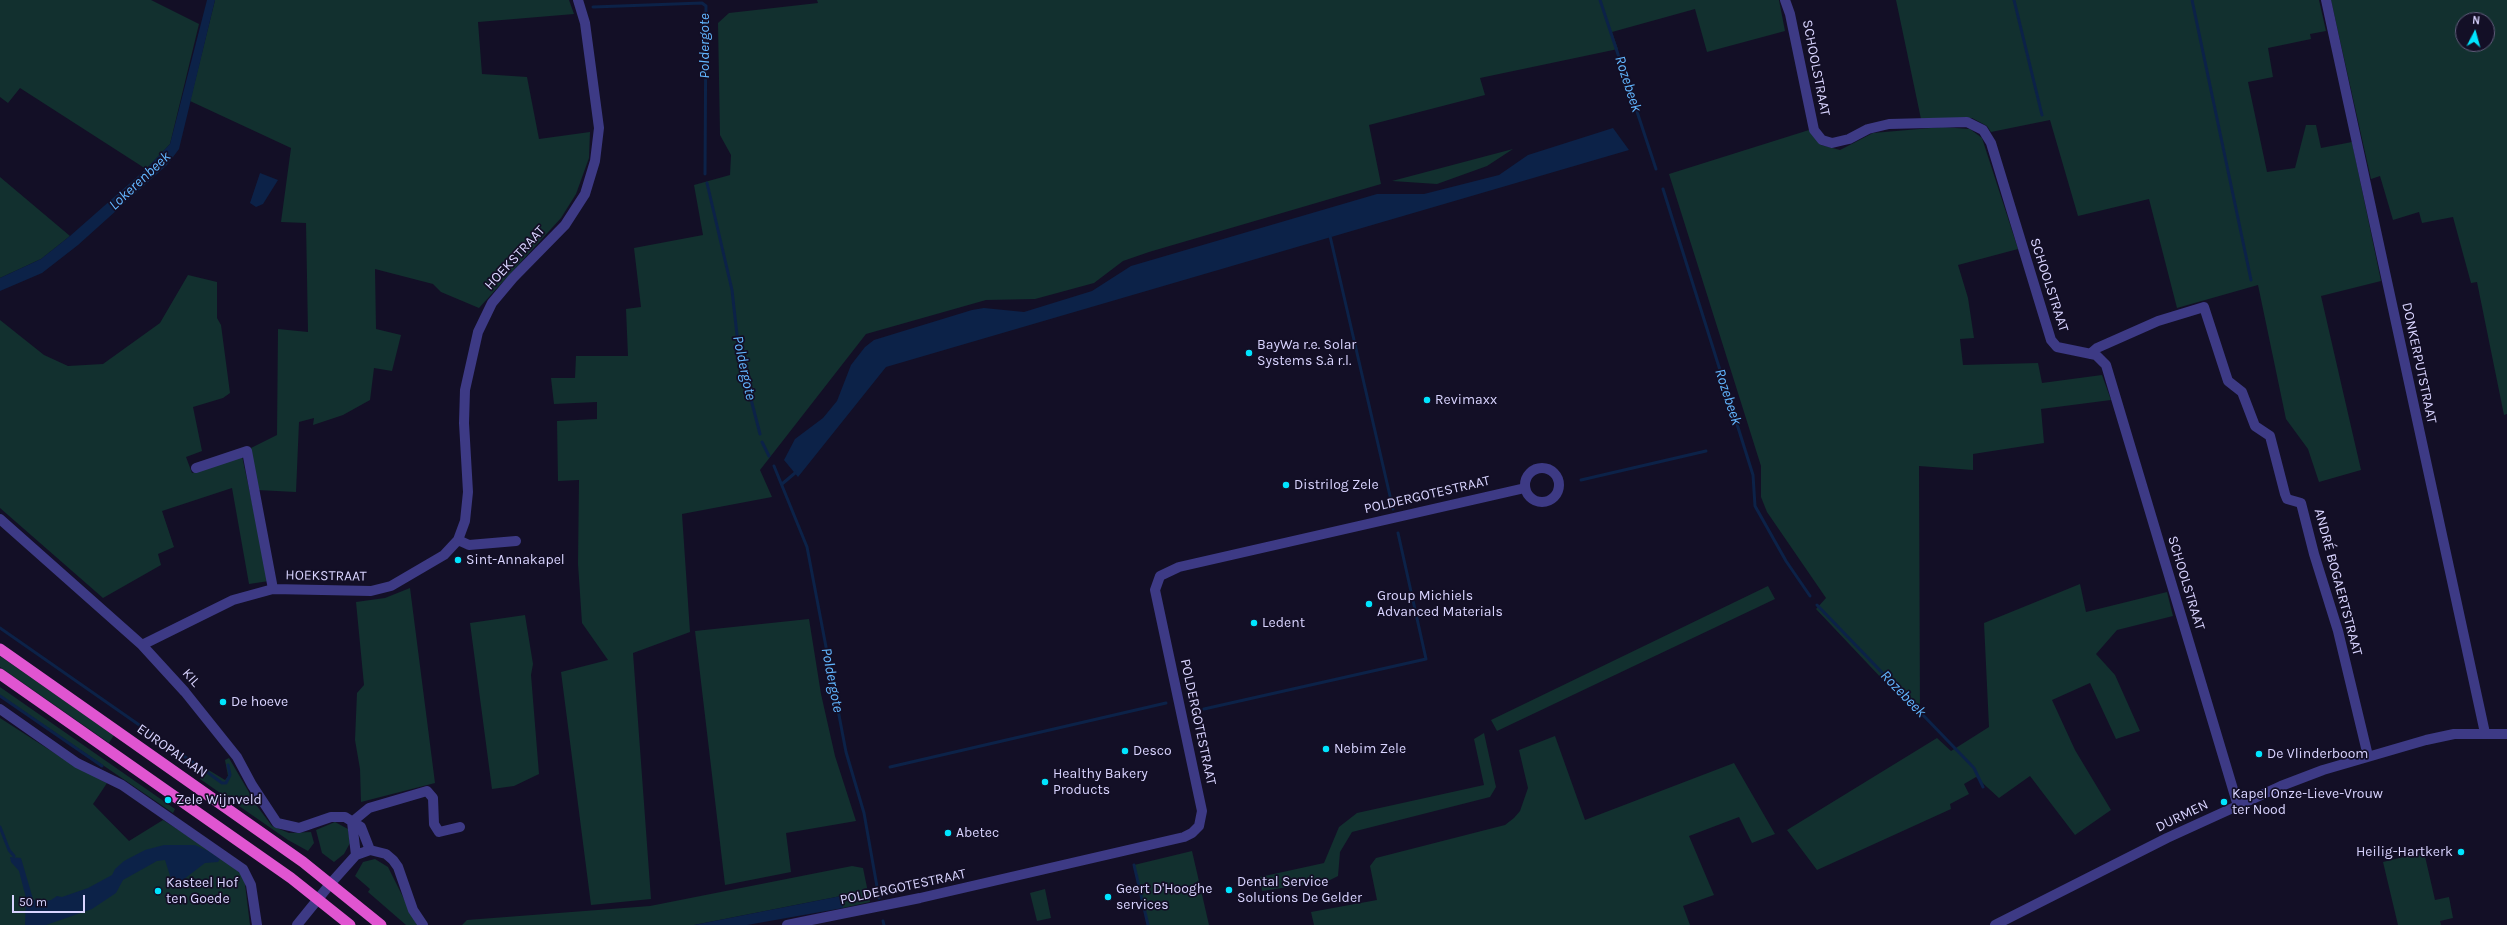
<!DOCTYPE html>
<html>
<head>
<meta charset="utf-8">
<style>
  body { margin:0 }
  #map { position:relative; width:2507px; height:925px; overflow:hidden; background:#130f26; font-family:Karla,sans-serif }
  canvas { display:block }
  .north { position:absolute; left:2455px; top:12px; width:40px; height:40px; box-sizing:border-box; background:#130f26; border:1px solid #625e7d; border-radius:50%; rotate:6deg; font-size:11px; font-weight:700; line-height:16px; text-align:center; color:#d9d4ff }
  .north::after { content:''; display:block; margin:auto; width:14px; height:18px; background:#00e5ff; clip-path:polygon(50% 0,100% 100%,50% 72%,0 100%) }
  .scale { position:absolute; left:12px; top:895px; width:73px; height:18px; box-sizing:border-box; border:2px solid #d9d4ff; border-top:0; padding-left:5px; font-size:12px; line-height:14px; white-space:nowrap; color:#d9d4ff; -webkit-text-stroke:3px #130f26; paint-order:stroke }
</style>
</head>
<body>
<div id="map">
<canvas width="2507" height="925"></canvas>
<div class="north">N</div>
<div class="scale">50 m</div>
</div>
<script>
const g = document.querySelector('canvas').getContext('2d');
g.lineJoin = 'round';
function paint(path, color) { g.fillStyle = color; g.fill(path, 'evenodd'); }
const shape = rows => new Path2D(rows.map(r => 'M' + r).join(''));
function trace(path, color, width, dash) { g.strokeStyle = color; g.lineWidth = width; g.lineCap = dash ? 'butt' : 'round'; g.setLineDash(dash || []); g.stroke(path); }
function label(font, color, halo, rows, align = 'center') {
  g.font = font + ' Karla,sans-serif'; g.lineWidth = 3.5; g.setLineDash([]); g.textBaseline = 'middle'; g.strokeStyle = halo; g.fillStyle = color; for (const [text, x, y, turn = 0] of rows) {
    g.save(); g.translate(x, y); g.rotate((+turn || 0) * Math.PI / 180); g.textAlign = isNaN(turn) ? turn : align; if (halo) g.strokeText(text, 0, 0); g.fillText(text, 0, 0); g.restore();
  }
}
const green = shape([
  [0,0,151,0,199,24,170,144,146,169,20,88,8,103,0,97],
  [215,0,569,0,574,14,478,22,482,74,527,77,539,139,590,132,589,158,576,194,561,218,479,308,441,292,433,284,375,269,376,329,401,335,392,371,374,368,370,400,343,415,313,425,314,418,299,422,296,492,257,490,249,449,277,435,278,329,308,332,306,223,281,222,291,148,190,101],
  [817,0,1779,0,1785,31,1707,52,1695,9,1612,32,1618,49,1480,78,1485,95,1369,125,1381,184,1149,252,1123,261,1094,283,1035,299,986,300,866,334,760,470,772,497,682,514,690,632,633,653,651,899,591,905,561,672,608,660,582,623,578,564,579,480,558,481,557,421,597,419,597,402,554,404,551,378,575,378,576,356,628,356,626,309,641,307,634,248,703,235,694,185,730,175,731,155,720,135,718,23,729,13,818,3],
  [1896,0,2319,0,2326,31,2310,34,2311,39,2268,48,2273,77,2248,82,2267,172,2295,168,2306,125,2316,125,2321,148,2352,142,2381,281,2321,296,2361,470,2319,482,2308,449,2286,419,2258,285,2177,308,2149,199,2078,216,2050,120,1991,132,1987,126,1972,118,1921,119],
  [2331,0,2507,0,2507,414,2504,415,2477,282,2471,283,2453,217,2422,223,2419,212,2393,220,2380,176,2371,179],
  [2463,20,2487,20,2487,44,2463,44],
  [1942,127,1970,129,1982,138,2018,249,1958,265,1968,298,1974,338,1960,339,1963,365,2038,363,2042,383,2102,375,2111,400,2041,409,2044,443,1973,454,1973,470,1919,466,1920,719,1816,609,1826,598,1767,512,1761,497,1761,466,1669,174,1809,130,1821,145,1840,150,1873,133],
  [1513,149,1487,166,1437,184,1392,181],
  [0,177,70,236,41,259,0,278],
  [188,275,217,282,217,318,221,325,230,393,223,398,193,407,202,451,186,457,192,473,242,456,269,581,249,584,232,488,162,511,174,547,158,554,161,565,103,598,0,508,0,320,44,355,68,366,103,364,160,323],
  [2080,584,2086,612,2167,592,2173,616,2117,630,2096,654,2115,675,2140,731,2116,739,2090,683,2052,700,2075,750,2111,810,2075,835,2030,776,1999,798,1976,777,1964,784,1969,794,1950,804,1951,809,1817,870,1787,830,1937,738,1951,751,1989,727,1984,623],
  [1768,586,1775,599,1497,731,1491,720],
  [410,588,435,783,361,802,360,769,355,740,357,693,364,685,356,602,385,598],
  [525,615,533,664,531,675,539,774,514,786,492,789,470,623],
  [809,619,821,694,835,756,856,821,786,833,791,872,725,885,695,631],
  [0,656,114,735,109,743,0,667],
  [0,687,175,809,173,813,0,695],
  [0,718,73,765,107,783,93,804,129,841,163,820,221,857,244,876,250,925,0,925],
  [1484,733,1496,787,1490,797,1352,832,1340,852,1338,876,1328,881,1262,891,1260,877,1324,863,1339,827,1357,813,1484,785,1474,739],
  [1555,736,1585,820,1734,763,1775,834,1752,843,1739,817,1689,836,1714,895,1683,906,1690,925,1314,925,1311,912,1377,900,1370,866,1376,858,1505,825,1514,818,1520,811,1528,788,1519,750],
  [229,758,257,806,272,826,289,833,311,832,314,843,308,851,288,840,200,779,207,769,225,780,228,776,225,760],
  [335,822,348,829,350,843,344,854,334,862,322,853,316,830],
  [1192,851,1209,925,1148,925,1134,865],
  [2424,852,2435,900,2449,897,2453,918,2440,921,2441,925,2398,925,2383,862],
  [375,859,388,867,417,925,406,925,368,892,370,889,355,876,363,862],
  [852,866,863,868,870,902,843,908,841,896,694,925,462,925,467,920,650,906],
  [1045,889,1051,918,1037,921,1030,893]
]);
const water = shape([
  [207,0,215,0,179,149,167,165,78,245,42,273,0,291,0,278,41,259,70,236,146,169,170,144],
  [1613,128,1629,150,886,367,798,477,784,460,795,439,823,418,837,401,851,365,865,347,874,340,972,310,984,308,1024,312,1092,291,1131,266,1377,194,1424,194,1499,175,1528,155],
  [260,173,278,180,263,204,256,207,250,203],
  [164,845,195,845,210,852,220,859,218,862,205,863,175,886,173,885,165,860,157,861,123,880,116,893,92,909,46,925,25,925,26,898,19,871,11,862,10,857,21,858,33,899,38,902,51,900,57,896,62,897,88,888,112,875,115,869,124,861,145,850],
  [841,896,843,908,747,925,694,925]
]);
const stream = shape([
  [1600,0,1656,169],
  [2014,0,2042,115],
  [2192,0,2251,280],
  [593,7,702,3,706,6,705,174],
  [707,183,732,290,739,353,760,434],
  [1663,189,1753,475,1755,506,1786,561,1810,596],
  [1330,236,1393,509],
  [762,442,769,456],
  [774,466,807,547,846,752,864,813,879,898],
  [1581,480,1706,451],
  [782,484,795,473],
  [1817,605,1974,768,1983,787],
  [0,628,201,768],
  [0,696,102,766],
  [1204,709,1426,659,1398,533],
  [890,767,1166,703],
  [207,772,222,783,226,783,230,775,228,765],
  [0,827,9,850,14,856],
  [1134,865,1148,925],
  [883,921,884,925]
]);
const minor = shape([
  [1785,0,1790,14,1814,130,1822,140,1832,143,1849,139,1868,129,1889,124,1967,122,1983,130,1991,143,2051,340,2057,347,2096,355,2106,365,2238,806],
  [2326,0,2485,733],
  [2090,354,2097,348,2158,321,2204,307,2228,381,2242,392,2255,426,2270,436,2285,494,2287,499,2301,503,2314,554,2338,631,2368,756],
  [196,468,247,451,273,589],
  '1525 485a17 17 0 1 1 34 0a17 17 0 1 1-34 0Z',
  [0,519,142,645,185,692,237,757,252,785,277,823,299,828,331,817,345,817,361,827,370,850],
  [458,540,469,545,516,541],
  [142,645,233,600,273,589,371,591,391,586,444,555,458,540,465,521,468,492,464,423,465,390,478,332,492,303,513,278,565,225,585,194,595,161,599,128,585,23,578,0],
  [0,709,77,763,122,785,243,869,251,885,257,925],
  [352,822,369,808,427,791,433,798,434,824,439,832,460,827],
  [352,822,356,855],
  [331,883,356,855,370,850,386,854,393,860,398,867,413,910,423,925],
  [787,925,920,898,1184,837,1192,833,1199,826,1202,811,1155,590,1160,576,1179,567,1525,488]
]);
const tertiary = shape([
  [297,925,331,883],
  [1995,925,2167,838,2281,786,2323,770,2426,740,2454,734,2507,734]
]);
const trunk = shape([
  [0,649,303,862,381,925],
  [0,674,291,878,350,925]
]);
const markers = [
  [1249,353,4,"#00e5ff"],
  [1427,400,4,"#00e5ff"],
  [1286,485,4,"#00e5ff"],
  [458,560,4,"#00e5ff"],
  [1369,604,4,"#00e5ff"],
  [1254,623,4,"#00e5ff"],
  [223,702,4,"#00e5ff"],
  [1326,749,4,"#00e5ff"],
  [1125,751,4,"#00e5ff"],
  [2259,754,4,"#00e5ff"],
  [1045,782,4,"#00e5ff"],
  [168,800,4,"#00e5ff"],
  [2224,802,4,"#00e5ff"],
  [948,833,4,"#00e5ff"],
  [2461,852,4,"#00e5ff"],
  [1229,890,4,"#00e5ff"],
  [158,891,4,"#00e5ff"],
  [1108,897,4,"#00e5ff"]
];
const streetNames = [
  ["SCHOOLSTRAAT",1816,68,79],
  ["HOEKSTRAAT",515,258,-47],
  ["SCHOOLSTRAAT",2049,285,72],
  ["DONKERPUTSTRAAT",2419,363,78],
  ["POLDERGOTESTRAAT",1427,495,-13],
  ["HOEKSTRAAT",326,576,1],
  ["ANDRÉ BOGAERTSTRAAT",2338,582,75],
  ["SCHOOLSTRAAT",2186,583,73],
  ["KIL",191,678,48],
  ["POLDERGOTESTRAAT",1198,722,78],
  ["EUROPALAAN",172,751,35],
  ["DURMEN",2182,816,-26],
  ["POLDERGOTESTRAAT",903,887,-12]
];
const poiNames = [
  ["BayWa r.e. Solar",1257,345],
  ["Systems S.à r.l.",1257,361],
  ["Revimaxx",1435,400],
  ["Distrilog Zele",1294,485],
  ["Sint-Annakapel",466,560],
  ["Group Michiels",1377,596],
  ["Advanced Materials",1377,612],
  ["Ledent",1262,623],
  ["De hoeve",231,702],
  ["Nebim Zele",1334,749],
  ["Desco",1133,751],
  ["De Vlinderboom",2267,754],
  ["Healthy Bakery",1053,774],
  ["Products",1053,790],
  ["Kapel Onze-Lieve-Vrouw",2232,794],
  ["ter Nood",2232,810],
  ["Zele Wijnveld",176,800],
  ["Abetec",956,833],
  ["Heilig-Hartkerk",2453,852,"right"],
  ["Dental Service",1237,882],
  ["Solutions De Gelder",1237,898],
  ["Kasteel Hof",166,883],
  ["ten Goede",166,899],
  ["Geert D'Hooghe",1116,889],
  ["services",1116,905]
];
const waterNames = [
  ["Poldergote",705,46,-90],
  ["Rozebeek",1628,84,72],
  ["Lokerenbeek",140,181,-43],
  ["Poldergote",744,368,78],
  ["Rozebeek",1728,397,72],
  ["Poldergote",832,680,79],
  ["Rozebeek",1903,694,46]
];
paint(green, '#12302f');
paint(water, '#0c2248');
trace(stream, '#0c2248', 3);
trace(minor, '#3d3a85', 10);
trace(tertiary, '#3d3a85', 10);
trace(trunk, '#e055d1', 11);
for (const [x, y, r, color] of markers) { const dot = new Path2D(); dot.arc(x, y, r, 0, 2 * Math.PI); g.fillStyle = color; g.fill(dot); trace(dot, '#130f26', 1.5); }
label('14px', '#d9d4ff', '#130f26', streetNames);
label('14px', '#d9d4ff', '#130f26', poiNames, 'left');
label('italic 15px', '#62b6ff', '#130f26', waterNames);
</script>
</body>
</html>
